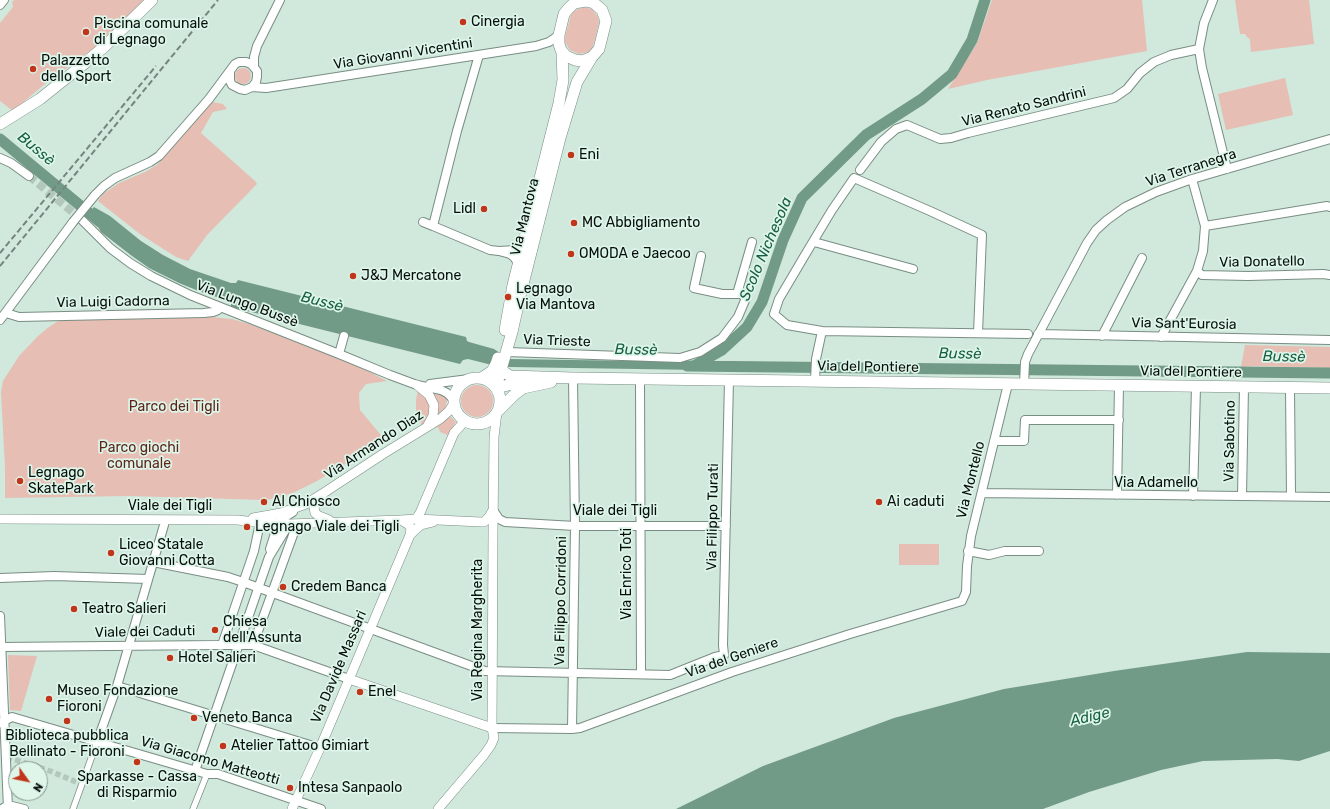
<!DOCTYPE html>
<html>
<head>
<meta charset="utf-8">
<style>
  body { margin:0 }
  #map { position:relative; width:1330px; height:809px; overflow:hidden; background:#d1e8dc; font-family:Rubik,sans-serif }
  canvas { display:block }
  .north { position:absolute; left:8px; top:761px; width:40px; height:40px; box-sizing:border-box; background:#def5e9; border:1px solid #889990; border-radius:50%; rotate:123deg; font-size:11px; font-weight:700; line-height:16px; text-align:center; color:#070f0b }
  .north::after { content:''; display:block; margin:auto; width:14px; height:18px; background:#c1361b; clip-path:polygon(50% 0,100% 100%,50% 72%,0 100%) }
</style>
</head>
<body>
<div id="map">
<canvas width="1330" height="809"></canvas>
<div class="north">N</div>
</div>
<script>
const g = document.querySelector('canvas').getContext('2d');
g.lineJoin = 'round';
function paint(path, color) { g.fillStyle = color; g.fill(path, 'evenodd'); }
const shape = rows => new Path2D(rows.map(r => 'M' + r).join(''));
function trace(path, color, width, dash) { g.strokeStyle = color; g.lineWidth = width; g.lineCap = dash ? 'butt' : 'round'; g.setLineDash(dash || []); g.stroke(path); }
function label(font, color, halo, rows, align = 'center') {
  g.font = font + ' Rubik,sans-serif'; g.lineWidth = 3.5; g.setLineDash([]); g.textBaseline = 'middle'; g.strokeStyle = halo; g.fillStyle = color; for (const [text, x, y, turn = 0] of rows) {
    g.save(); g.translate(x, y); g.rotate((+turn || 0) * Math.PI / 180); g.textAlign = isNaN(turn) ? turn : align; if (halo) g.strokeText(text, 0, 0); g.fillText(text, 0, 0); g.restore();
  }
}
const green = shape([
  [14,0,145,0,108,38,46,83,13,111,0,101,0,23,13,7,12,2],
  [992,0,1142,0,1147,51,987,80,948,89,977,43],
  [1235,0,1309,0,1314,44,1251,52,1250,39,1247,37,1245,34,1240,34],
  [583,7,592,9,598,17,599,22,594,43,592,48,588,52,579,54,570,50,565,42,565,37,571,15,574,11],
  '235 76a8 8 0 1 1 16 0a8 8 0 1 1-16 0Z',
  [1285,78,1293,115,1226,130,1218,94],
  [212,102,223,104,227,109,213,112,201,133,255,181,257,184,207,235,188,261,176,257,140,234,98,201,103,194,119,183,145,172,157,165],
  [210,315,211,317,232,319,252,325,358,366,387,381,366,384,359,393,360,410,385,440,317,481,295,492,277,498,265,500,128,496,5,498,5,467,1,392,3,381,19,356,38,336,49,327,63,318],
  [1245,345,1330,347,1330,368,1255,366,1241,367],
  '461 401a16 16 0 1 1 32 0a16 16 0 1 1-32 0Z',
  [418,390,424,394,432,409,427,421,422,425,418,418,416,410,416,400],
  [431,391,439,392,447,399,446,407,436,416],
  [451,417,456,422,448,435,440,432,438,427,435,428,434,427,448,418],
  [899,544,939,544,939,565,899,565],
  [8,655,37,656,21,711,10,710]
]);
const water = shape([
  [94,207,110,216,141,241,163,255,190,269,231,283,236,283,238,280,466,337,467,341,469,342,494,349,509,359,701,362,701,370,510,367,488,364,468,359,463,360,460,364,231,307,231,302,229,301,201,292,179,283,149,268,132,256,101,232,97,225,86,216],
  [1247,652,1330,653,1330,751,1299,761,1277,759,1203,761,1161,770,1089,792,1043,809,676,809,763,766,894,718,1004,689,1114,671]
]);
const river = shape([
  [0,139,100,222],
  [687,366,1330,373],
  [694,366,722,350,747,327,762,302,783,240,802,198,866,135,922,99,952,74,972,40,985,0]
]);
const pedestrianTunnel = shape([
  [7,757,50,771,81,784]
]);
const minorTunnel = shape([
  [29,176,82,220]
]);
const pedestrian = shape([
  [73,809,97,742],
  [193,809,207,774]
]);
const minor = shape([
  [1213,0,1204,23,1199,49,1202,68,1227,169],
  [0,5,4,0],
  [479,55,457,131,433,226,490,250,499,251],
  [254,67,254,57,257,46,280,0],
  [252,87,266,88,279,86,536,46,549,42,559,35],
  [0,158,11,163,29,176],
  [860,170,881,142,896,129,907,125,940,139,951,138,968,133,1114,98,1127,89,1140,73,1154,62,1171,55,1199,49],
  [95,195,104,186,115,178,150,162,159,156,209,99,235,64,239,62,246,62,251,64,257,71,257,77,256,82,252,87,245,90,240,89,232,85,230,81,230,72],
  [82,220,110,248,130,263,151,276,190,295,339,354,390,375,417,385,441,390,447,393,453,399],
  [423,222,433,226],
  [1205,226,1327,206,1330,207],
  [814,242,913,269],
  [518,263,514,257,510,254,499,251,516,250,523,243],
  [1197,271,1202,275,1248,276,1323,274,1330,275],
  [737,294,752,242],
  [6,313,19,317,204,313,213,312,218,310,219,307],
  [0,320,73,222],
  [822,331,787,325,774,314,779,299,805,255,832,210,854,178,930,211,982,235,978,333],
  [1038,334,1330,340],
  [1102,336,1142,258],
  [1161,337,1197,271,1203,251,1205,226,1192,179],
  [507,352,680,358,700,352,722,338,738,317,746,298,741,294,722,294,694,288,701,256],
  [339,354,344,336],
  [640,379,641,674],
  [815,381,816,359,822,331,1028,334],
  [430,384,469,379],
  [1024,385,1025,362,1028,354,1087,243,1096,230,1107,220,1125,207,1156,192,1192,179,1330,139],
  [1290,388,1291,496],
  [994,441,1024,441,1025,420,1119,420],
  [982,493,1330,497],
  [1117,495,1119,386],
  [1193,496,1196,387],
  [1242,496,1244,387],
  [493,510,499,519,505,522,575,526,726,526],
  [270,549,279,521,293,512],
  [968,551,989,555,1005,551,1039,551],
  [153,562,228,577,243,582,485,671,670,675,715,657,724,655,723,645,729,380],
  [0,578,54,576,148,579],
  [0,616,8,809],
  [222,645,254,551,260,523],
  [253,645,297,524],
  [0,647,219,645,253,645,349,679],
  [117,686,320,748],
  [0,723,12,717,207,774,218,774,321,809],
  [492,728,572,729,580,728,732,672,850,634,962,601,966,592,967,566,971,536,1008,384],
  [572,729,575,526,573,378],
  [97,742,117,686,164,525,165,520],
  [195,771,269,557,289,524],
  [2,809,8,805,24,809]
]);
const tertiary = shape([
  [417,385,429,395,434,405,433,416,428,425],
  [322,497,314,507,315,513,319,516,329,520],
  [253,518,281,513,306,504,325,492,383,454,440,419,449,411,453,405],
  [0,519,238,520,254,522,289,524,401,520,416,519,481,522,484,522,489,517,493,510],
  [416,519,420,513,454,433,464,422],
  [410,535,415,530,421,525,433,522],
  [349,679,492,728],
  [292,809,320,748,410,535,411,529,409,525,401,520],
  [438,809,484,755,491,745,494,738,492,728,493,532,494,437,497,412]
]);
const secondary = shape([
  [574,3,586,1,594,3,602,10,606,21,599,49,592,57,582,61,575,60,566,56,561,50,559,44,559,35,564,14,568,9,577,0],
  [0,124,40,99,85,63,104,47,152,0],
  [505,330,513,285,559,103,563,80,562,52],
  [501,368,504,372,510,376,573,378,1330,388],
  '454 401a23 23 0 1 1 46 0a23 23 0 1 1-46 0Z',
  [482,378,492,371,496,364,498,358],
  [496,387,512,332,520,296,560,138,577,82,592,57],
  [496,388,529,380],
  [499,410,515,394,523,388,551,382]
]);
const rail = shape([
  [0,253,156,66],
  [0,266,218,0]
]);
const minorBridge = shape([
  [73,222,95,195]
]);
const markers = [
  [463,22,4,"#c1361b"],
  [86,32,4,"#c1361b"],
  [33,69,4,"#c1361b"],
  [571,155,4,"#c1361b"],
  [484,209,4,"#c1361b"],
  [574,223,4,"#c1361b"],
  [571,254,4,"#c1361b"],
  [353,276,4,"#c1361b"],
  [508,297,4,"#c1361b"],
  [20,481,4,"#c1361b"],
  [264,502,4,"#c1361b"],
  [879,502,4,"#c1361b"],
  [247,527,4,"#c1361b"],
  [111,553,4,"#c1361b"],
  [283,587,4,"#c1361b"],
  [74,609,4,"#c1361b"],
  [215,630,4,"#c1361b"],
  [170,658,4,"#c1361b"],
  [360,692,4,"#c1361b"],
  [49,699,4,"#c1361b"],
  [194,718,4,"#c1361b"],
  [67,721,4,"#c1361b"],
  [223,746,4,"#c1361b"],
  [137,762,4,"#c1361b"],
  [290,788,4,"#c1361b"]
];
const poiNames = [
  ["Cinergia",471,22],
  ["Piscina comunale",94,24],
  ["di Legnago",94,40],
  ["Palazzetto",41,61],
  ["dello Sport",41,77],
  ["Eni",579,155],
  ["Lidl",476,209,"right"],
  ["MC Abbigliamento",582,223],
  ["OMODA e Jaecoo",579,254],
  ["J&J Mercatone",361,276],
  ["Legnago",516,289],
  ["Via Mantova",516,305],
  ["Legnago",28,473],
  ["SkatePark",28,489],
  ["Al Chiosco",272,502],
  ["Ai caduti",887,502],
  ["Legnago Viale dei Tigli",255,527],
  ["Liceo Statale",119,545],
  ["Giovanni Cotta",119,561],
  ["Credem Banca",291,587],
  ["Teatro Salieri",82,609],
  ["Chiesa",223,622],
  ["dell'Assunta",223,638],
  ["Hotel Salieri",178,658],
  ["Museo Fondazione",57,691],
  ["Fioroni",57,707],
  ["Enel",368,692],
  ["Veneto Banca",202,718],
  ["Biblioteca pubblica",67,736,"center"],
  ["Bellinato - Fioroni",67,752,"center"],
  ["Atelier Tattoo Gimiart",231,746],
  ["Sparkasse - Cassa",137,777,"center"],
  ["di Risparmio",137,793,"center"],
  ["Intesa Sanpaolo",298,788]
];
const streetNames = [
  ["Via Giovanni Vicentini",403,54,-9],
  ["Via Renato Sandrini",1024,107,-14],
  ["Via Terranegra",1191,168,-18],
  ["Via Mantova",525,217,-76],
  ["Via Donatello",1262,262,-1],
  ["Via Luigi Cadorna",113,302,-1],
  ["Via Lungo Bussè",247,304,21],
  ["Via Sant'Eurosia",1184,324,1],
  ["Via Trieste",557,341,2],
  ["Via del Pontiere",868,367,1],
  ["Via del Pontiere",1191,372,1],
  ["Via Sabotino",1230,441,-89],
  ["Via Armando Diaz",374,445,-33],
  ["Via Montello",971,480,-76],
  ["Via Adamello",1156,483],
  ["Viale dei Tigli",170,506],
  ["Viale dei Tigli",615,511],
  ["Via Filippo Turati",713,517,-89],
  ["Via Enrico Toti",627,574,-90],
  ["Via Filippo Corridoni",561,601,-89],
  ["Via Regina Margherita",478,630,-90],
  ["Viale dei Caduti",145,632,-1],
  ["Via del Geniere",732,658,-19],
  ["Via Davide Massari",339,667,-67],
  ["Via Giacomo Matteotti",210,761,16]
];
const parkNames = [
  ["Parco dei Tigli",174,407],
  ["Parco giochi",139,448],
  ["comunale",139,464]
];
const waterNames = [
  ["Bussè",36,149,40],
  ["Scolo Nichesola",766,249,-67],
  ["Bussè",322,302,14],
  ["Bussè",636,350,1],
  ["Bussè",960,354,1],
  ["Bussè",1284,357,1],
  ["Adige",1090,717,-13]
];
paint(green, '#e6beb4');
paint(water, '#729b87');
trace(river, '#729b87', 11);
trace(pedestrianTunnel, '#b3c7bd', 5.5, [5.5, 3]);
trace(minorTunnel, '#b3c7bd', 8, [8, 4]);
trace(pedestrian, '#798e83', 7);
trace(minor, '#798e83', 10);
trace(tertiary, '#798e83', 10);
trace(secondary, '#798e83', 12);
trace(pedestrian, '#fff', 5.5);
trace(minor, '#fff', 8);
trace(tertiary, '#fff', 9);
trace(secondary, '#fff', 11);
trace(rail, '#75857d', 2, [6, 3]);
trace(minorBridge, '#798e83', 10, []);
trace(minorBridge, '#fff', 8);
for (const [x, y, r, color] of markers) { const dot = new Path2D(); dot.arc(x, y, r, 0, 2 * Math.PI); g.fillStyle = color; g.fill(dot); trace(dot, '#def5e9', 1.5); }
label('14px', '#070f0b', '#def5e9', poiNames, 'left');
label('14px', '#070f0b', '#def5e9', streetNames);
label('14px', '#5c251a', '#def5e9', parkNames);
label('italic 15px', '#175f43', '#def5e9', waterNames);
</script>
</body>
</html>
